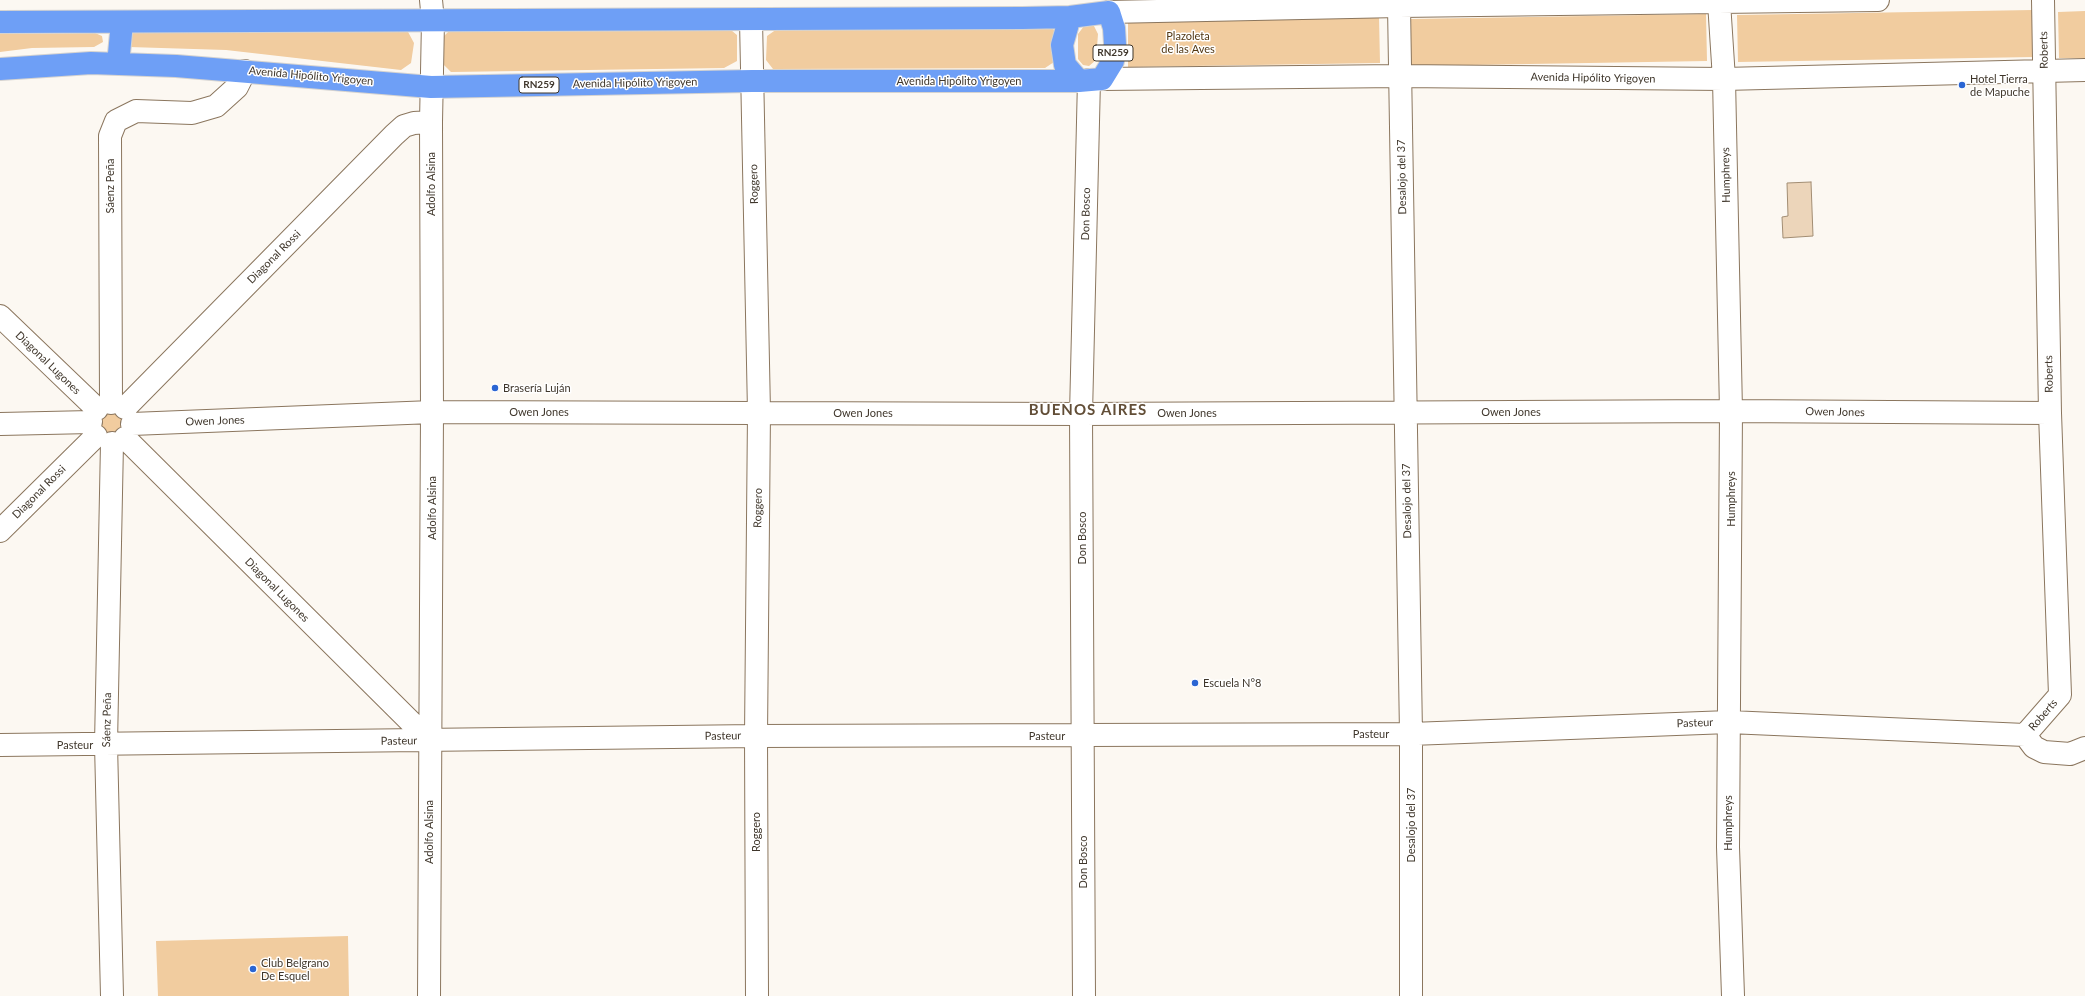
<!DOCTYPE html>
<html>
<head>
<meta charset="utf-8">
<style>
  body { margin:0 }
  canvas { display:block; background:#fcf8f2 }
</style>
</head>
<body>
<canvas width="2085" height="996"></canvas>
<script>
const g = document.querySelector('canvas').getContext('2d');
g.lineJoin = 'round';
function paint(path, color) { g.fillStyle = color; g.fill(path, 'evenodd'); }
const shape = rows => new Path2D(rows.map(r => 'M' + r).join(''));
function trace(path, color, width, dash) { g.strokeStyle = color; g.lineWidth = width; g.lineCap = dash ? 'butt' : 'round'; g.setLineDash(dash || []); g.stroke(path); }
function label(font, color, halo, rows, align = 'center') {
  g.font = font + ' Lato,sans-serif'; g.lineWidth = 3; g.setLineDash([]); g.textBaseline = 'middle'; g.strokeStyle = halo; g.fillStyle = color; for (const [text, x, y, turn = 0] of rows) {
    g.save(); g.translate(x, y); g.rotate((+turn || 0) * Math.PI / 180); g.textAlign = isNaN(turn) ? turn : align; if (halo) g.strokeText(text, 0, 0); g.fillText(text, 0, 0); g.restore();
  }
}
const green = shape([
  [2033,10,2034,57,1738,62,1737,15],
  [2085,11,2085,58,2059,58,2058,12],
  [1706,14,1707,61,1411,66,1410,19],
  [1379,16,1380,63,1128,67,1128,20],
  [1087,22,1093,24,1098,34,1096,60,1089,66,1083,65,1078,59,1078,34],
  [1050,24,1055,32,1054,62,1045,68,773,69,766,60,767,36,777,29],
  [726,26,737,35,737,61,724,68,451,72,442,63,442,38,451,29],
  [407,30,414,43,411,63,401,70,226,50,129,47,132,32],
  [95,33,102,36,103,42,94,47,32,48,0,52,0,34],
  '100 422a11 11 0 1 1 22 0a11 11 0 1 1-22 0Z',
  [348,936,349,996,158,996,156,941]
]);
const building = shape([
  [1811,182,1813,236,1783,238,1782,217,1788,216,1787,183,1811,182]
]);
const minor = shape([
  [1719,2,1724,79,1731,411,1728,847,1733,996],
  [1399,6,1411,734,1411,996],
  [1109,12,1399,6,1878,0],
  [751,20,759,412,756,736,757,996],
  [1102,79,1400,76,1724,79,2085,70],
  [0,316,97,409],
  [111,403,110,136,116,121,136,111,192,113,216,106,237,87,245,71],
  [125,408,394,135,404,126,414,123,431,122],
  [0,424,91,422],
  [132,424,432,412,1081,414,1731,411,2050,413],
  [125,438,430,741],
  [0,531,96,436],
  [2025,735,2060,695,2050,413,2043,0],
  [0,745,756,736,1411,734,1729,722,2025,735,2034,747,2044,752,2070,754,2085,748],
  [112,996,106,744,112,443],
  [429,996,432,412,431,122,433,21,431,0],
  [1084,996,1081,414,1089,80]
]);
const highway = shape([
  [1070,17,1062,45,1065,65,1079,81],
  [0,22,1022,18,1070,17,1109,12,1114,28,1115,44,1113,61,1102,79,1079,81,752,81,431,87,176,66,91,63,0,69],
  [118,64,122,23]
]);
const markers = [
  [1962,85,4,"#2a65d3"],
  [495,388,4,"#2a65d3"],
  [1195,683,4,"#2a65d3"],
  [253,969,4,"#2a65d3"]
];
const shields = [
  [1113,53,40],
  [539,85,40]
];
const shieldNames = [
  ["RN259",1113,53],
  ["RN259",539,85]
];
const parkNames = [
  ["Plazoleta",1188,36],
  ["de las Aves",1188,49]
];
const streetNames = [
  ["Roberts",2044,50,-91],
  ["Avenida Hipólito Yrigoyen",311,76,5],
  ["Avenida Hipólito Yrigoyen",1593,78,1],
  ["Avenida Hipólito Yrigoyen",959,81],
  ["Avenida Hipólito Yrigoyen",635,83,-1],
  ["Humphreys",1726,175,-91],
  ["Desalojo del 37",1402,177,-91],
  ["Adolfo Alsina",431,184,-90],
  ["Roggero",754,184,-91],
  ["Sáenz Peña",110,186,-90],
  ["Don Bosco",1086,214,-89],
  ["Diagonal Rossi",274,257,-45],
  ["Diagonal Lugones",48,363,44],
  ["Roberts",2049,374,-91],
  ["Owen Jones",539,412],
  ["Owen Jones",1511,412],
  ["Owen Jones",1835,412,1],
  ["Owen Jones",863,413],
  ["Owen Jones",1187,413],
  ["Owen Jones",215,421,-2],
  ["Diagonal Rossi",39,492,-45],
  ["Humphreys",1731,499,-90],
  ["Desalojo del 37",1407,501,-91],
  ["Adolfo Alsina",432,508,-90],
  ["Roggero",758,508,-89],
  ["Don Bosco",1082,538,-90],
  ["Diagonal Lugones",277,590,45],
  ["Roberts",2043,715,-49],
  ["Sáenz Peña",107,720,-89],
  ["Pasteur",1695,723,-2],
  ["Pasteur",1371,734],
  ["Pasteur",723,736,-1],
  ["Pasteur",1047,736],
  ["Pasteur",399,741,-1],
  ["Pasteur",75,745],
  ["Humphreys",1728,823,-90],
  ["Desalojo del 37",1411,825,-90],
  ["Adolfo Alsina",429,832,-90],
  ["Roggero",756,832,-90],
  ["Don Bosco",1083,862,-90]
];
const poiNames = [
  ["Hotel Tierra",1970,79],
  ["de Mapuche",1970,92],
  ["Brasería Luján",503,388],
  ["Escuela N°8",1203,683],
  ["Club Belgrano",261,963],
  ["De Esquel",261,976]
];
const districtNames = [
  ["BUENOS AIRES",1088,410]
];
paint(green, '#f1cc9f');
paint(building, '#ecd5ba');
trace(building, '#a28d73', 1);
trace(minor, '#8b765e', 24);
trace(highway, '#d5d3d0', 24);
trace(minor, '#fff', 22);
trace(highway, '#6e9ff6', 22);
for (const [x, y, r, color] of markers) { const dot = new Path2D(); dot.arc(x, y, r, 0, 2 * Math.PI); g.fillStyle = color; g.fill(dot); trace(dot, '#fff', 1.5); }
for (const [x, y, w] of shields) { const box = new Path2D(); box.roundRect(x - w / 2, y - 8, w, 16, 3); g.fillStyle = '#fff'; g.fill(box); trace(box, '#3f362b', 1); }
label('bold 10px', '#3f362b', null, shieldNames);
label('11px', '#523814', '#fff', parkNames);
label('11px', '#3f362b', '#fff', streetNames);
label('11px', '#3f362b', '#fff', poiNames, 'left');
g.letterSpacing = '1px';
label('bold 15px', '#624e37', '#fff', districtNames);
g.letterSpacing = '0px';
</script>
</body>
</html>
